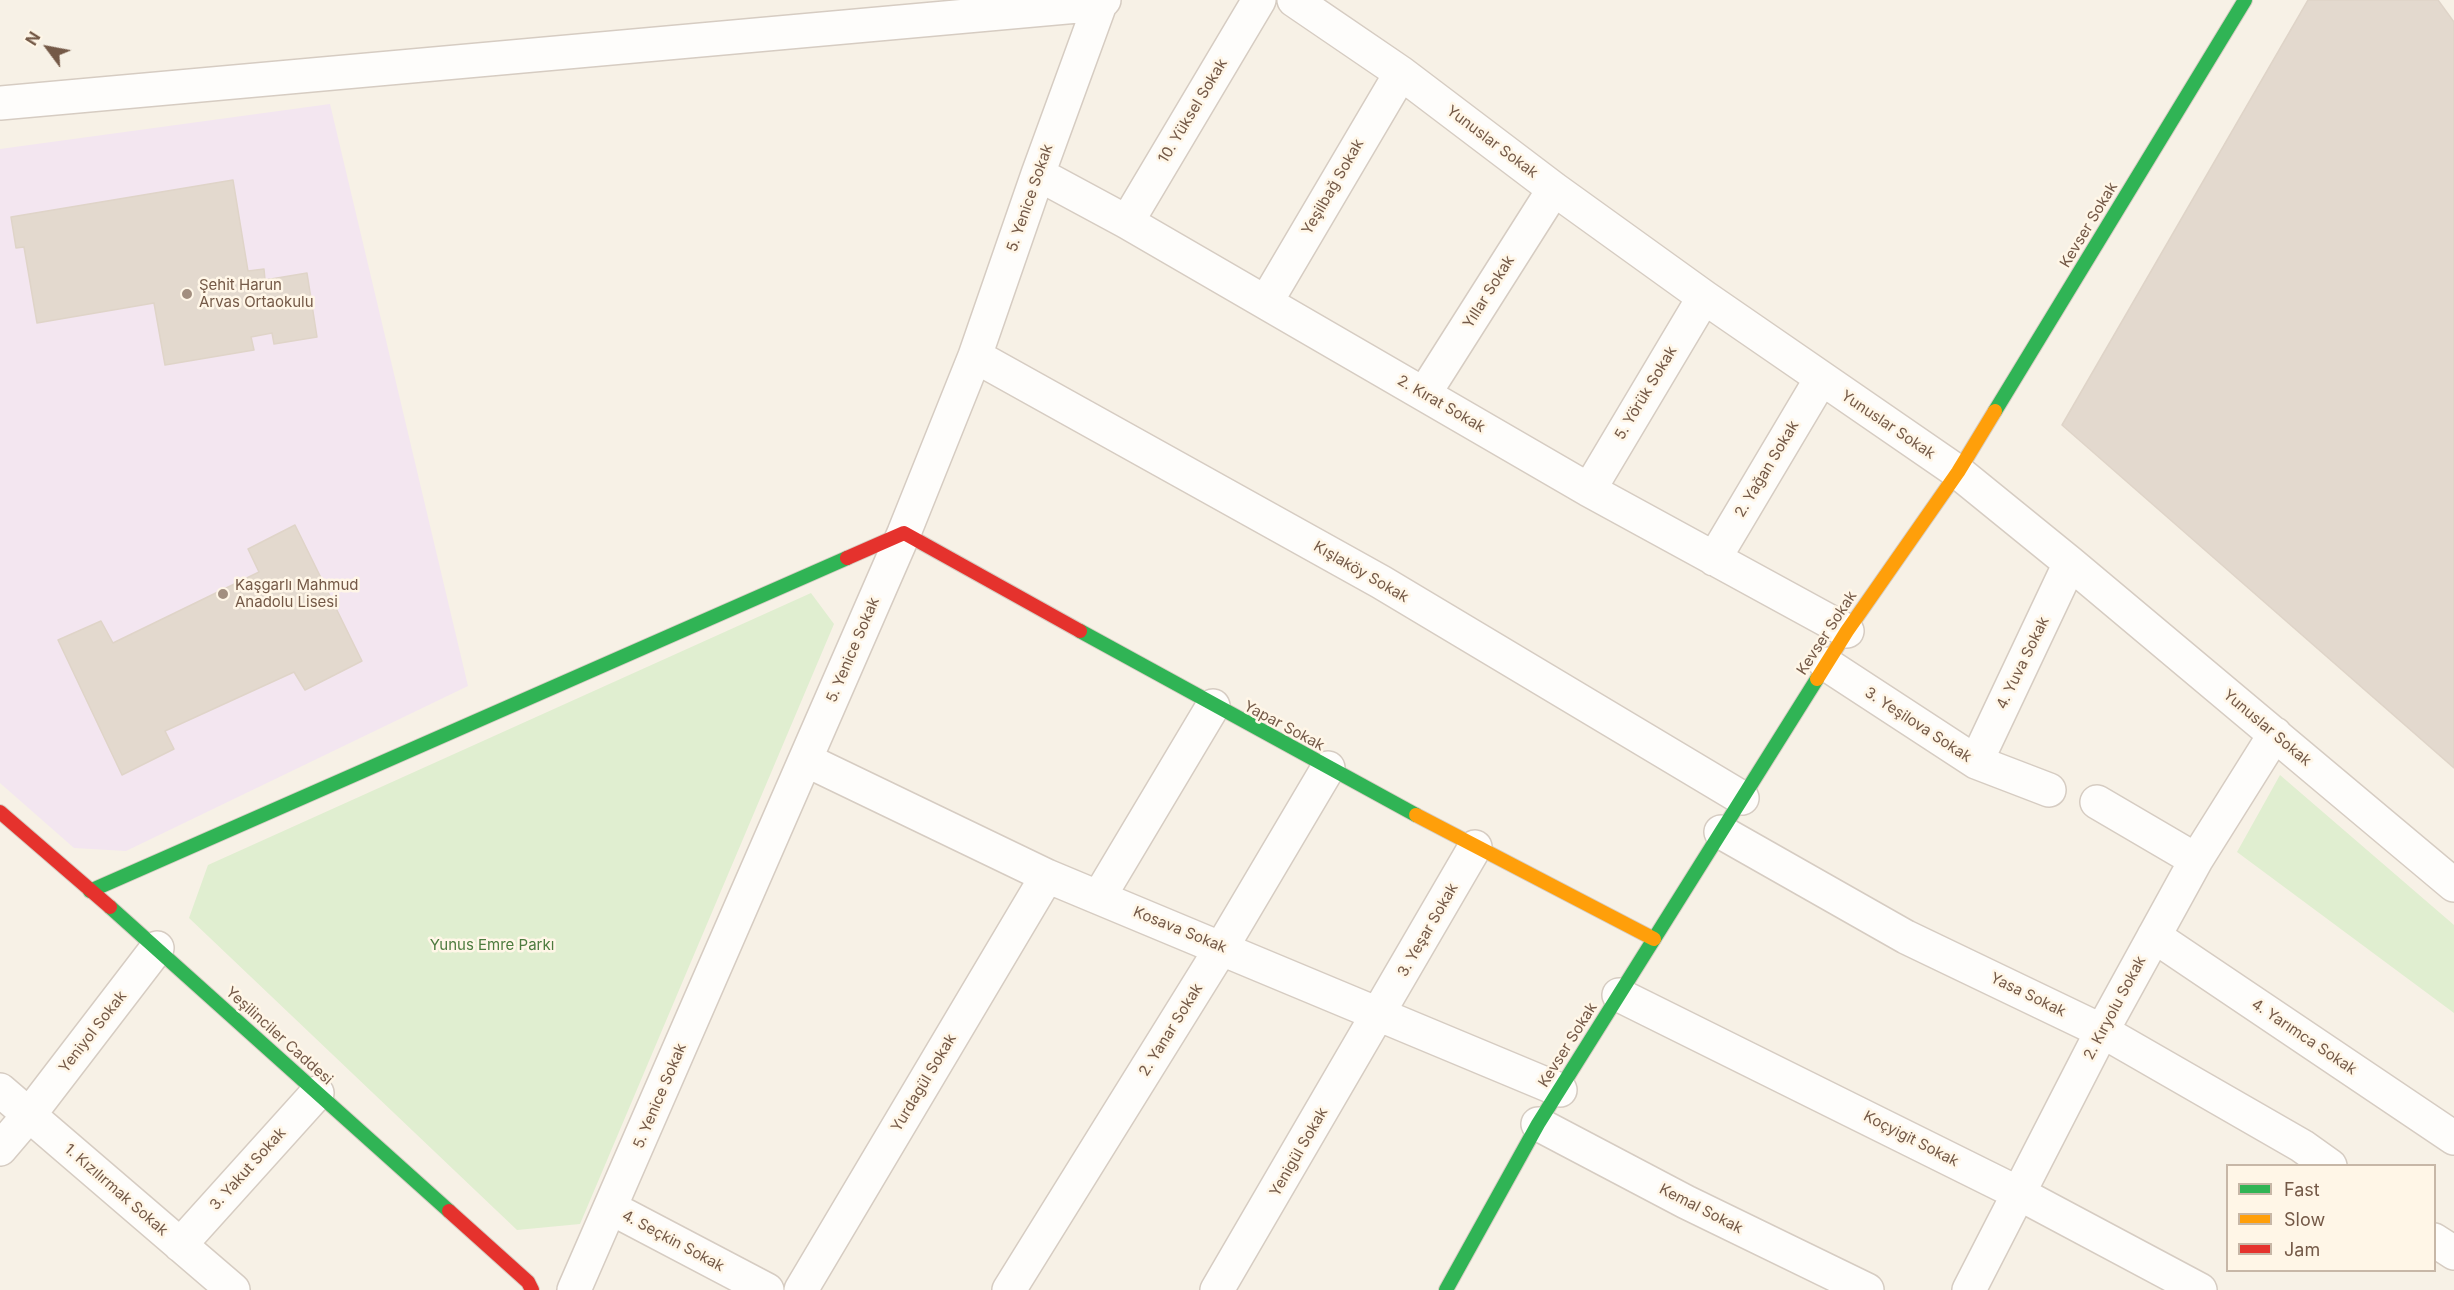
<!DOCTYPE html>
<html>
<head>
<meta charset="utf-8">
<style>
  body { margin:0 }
  #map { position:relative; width:2454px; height:1290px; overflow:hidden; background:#f7f1e6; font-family:Inter,sans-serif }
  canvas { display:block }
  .legend { position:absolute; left:2226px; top:1164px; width:210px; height:108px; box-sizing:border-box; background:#fff6e7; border:2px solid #c7b7a7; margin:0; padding:8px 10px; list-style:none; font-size:18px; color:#745947 }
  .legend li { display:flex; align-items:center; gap:12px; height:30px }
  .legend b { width:30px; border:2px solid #c7b7a7 }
  .north { position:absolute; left:18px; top:18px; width:60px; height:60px; -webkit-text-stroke:4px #fff6e7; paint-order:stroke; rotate:302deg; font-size:16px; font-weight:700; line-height:24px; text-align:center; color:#745947 }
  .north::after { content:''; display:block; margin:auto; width:21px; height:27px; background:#745947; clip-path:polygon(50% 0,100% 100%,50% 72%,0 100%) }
</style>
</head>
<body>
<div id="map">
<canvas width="2454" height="1290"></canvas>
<ul class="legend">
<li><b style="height:8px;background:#30b455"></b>Fast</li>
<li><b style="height:8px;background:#ff9f0a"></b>Slow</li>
<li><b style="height:8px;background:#e5322d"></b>Jam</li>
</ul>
<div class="north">N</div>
</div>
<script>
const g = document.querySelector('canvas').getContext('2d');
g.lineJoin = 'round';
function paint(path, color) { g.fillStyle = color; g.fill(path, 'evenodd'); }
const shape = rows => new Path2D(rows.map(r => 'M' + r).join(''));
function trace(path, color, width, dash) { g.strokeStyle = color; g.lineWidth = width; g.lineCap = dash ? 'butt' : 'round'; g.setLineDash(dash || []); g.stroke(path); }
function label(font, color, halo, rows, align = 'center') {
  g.font = font + ' Inter,sans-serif'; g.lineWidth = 5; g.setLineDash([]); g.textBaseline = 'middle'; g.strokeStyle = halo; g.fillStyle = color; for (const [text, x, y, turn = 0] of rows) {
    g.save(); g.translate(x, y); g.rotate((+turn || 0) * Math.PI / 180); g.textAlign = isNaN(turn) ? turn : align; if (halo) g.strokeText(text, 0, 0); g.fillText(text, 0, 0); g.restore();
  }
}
const education = shape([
  [330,104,468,686,126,851,74,848,0,783,0,149]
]);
const green = shape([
  [811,593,834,624,580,1224,517,1230,189,918,208,865],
  [2280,775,2454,925,2454,1013,2237,852]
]);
const building = shape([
  [2308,0,2438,0,2454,22,2454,768,2062,425,2308,0],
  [233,180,248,271,264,269,265,280,307,273,317,337,274,344,272,333,251,337,254,350,165,365,154,303,37,323,24,247,16,248,11,217,233,180],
  [295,525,362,661,305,690,294,672,165,731,174,749,122,775,58,640,101,621,113,643,259,572,248,549,295,525]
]);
const street = shape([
  [1294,0,1401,73,1554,189,1704,297,1958,472,2070,563,2454,885],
  [0,103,1100,4],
  [1038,174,1127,222,1589,490,1847,631],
  [1127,222,1259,0],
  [1266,302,1401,73],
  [975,356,1381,582,1742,798],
  [1424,394,1554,189],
  [1589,490,1704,297],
  [1714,559,1821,379],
  [1826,664,1976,762,2049,790],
  [806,760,1047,876,1560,1090],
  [1976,762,2070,563],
  [2097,802,2196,860],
  [1721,832,1906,937,2102,1031,2302,1146,2330,1166],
  [1099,897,1213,706],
  [2154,936,2454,1138],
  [1619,995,2020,1194,2200,1290],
  [0,1090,233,1290],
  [1538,1124,1686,1202,1867,1290],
  [0,1149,29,1115,157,948],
  [611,1208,767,1290],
  [2434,1240,2454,1253],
  [180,1245,317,1093],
  [574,1290,904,533,975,356,1038,174,1100,4,1104,0],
  [801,1290,1047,876],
  [1009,1290,1222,947,1328,768],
  [1217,1290,1475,847],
  [1969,1290,2102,1031,2196,860,2275,734]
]);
const fast = shape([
  [1995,411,2245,0],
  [1080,631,1416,815],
  [90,891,847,558],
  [110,907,449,1211],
  [1446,1290,1538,1124,1817,679]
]);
const slow = shape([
  [1817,679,1847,631,1958,472,1995,411],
  [1416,815,1654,939]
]);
const jam = shape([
  [847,558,904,533,1080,631],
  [0,812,110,907],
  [449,1211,528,1282,532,1290]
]);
const markers = [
  [187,294,6,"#a28e7f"],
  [223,594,6,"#a28e7f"]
];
const streetNames = [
  ["10. Yüksel Sokak",1193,111,-59],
  ["Yunuslar Sokak",1492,142,37],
  ["Yeşilbağ Sokak",1333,187,-60],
  ["5. Yenice Sokak",1030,198,-71],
  ["Kevser Sokak",2089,225,-59],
  ["Yıllar Sokak",1489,292,-58],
  ["5. Yörük Sokak",1646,393,-59],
  ["2. Kırat Sokak",1441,404,30],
  ["Yunuslar Sokak",1888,425,34],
  ["2. Yağan Sokak",1767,469,-59],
  ["Kışlaköy Sokak",1361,572,30],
  ["Kevser Sokak",1827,633,-57],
  ["5. Yenice Sokak",853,650,-67],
  ["4. Yuva Sokak",2023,663,-64],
  ["3. Yeşilova Sokak",1918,725,33],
  ["Yapar Sokak",1284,726,28],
  ["Yunuslar Sokak",2267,728,40],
  ["Kosava Sokak",1180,930,22],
  ["3. Yeşar Sokak",1428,930,-60],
  ["Yasa Sokak",2028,995,26],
  ["2. Kıryolu Sokak",2115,1008,-62],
  ["2. Yanar Sokak",1171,1030,-58],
  ["Yeniyol Sokak",93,1032,-52],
  ["Yeşilinciler Caddesi",279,1036,42],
  ["4. Yarımca Sokak",2304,1037,34],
  ["Kevser Sokak",1568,1045,-58],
  ["Yurdagül Sokak",924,1083,-59],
  ["5. Yenice Sokak",660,1096,-67],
  ["Koçyigit Sokak",1911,1139,27],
  ["Yenigül Sokak",1299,1152,-60],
  ["3. Yakut Sokak",248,1169,-48],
  ["1. Kızılırmak Sokak",116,1190,41],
  ["Kemal Sokak",1701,1209,27],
  ["4. Seçkin Sokak",673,1241,28]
];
const poiNames = [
  ["Şehit Harun",199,285],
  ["Arvas Ortaokulu",199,302],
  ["Kaşgarlı Mahmud",235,585],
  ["Anadolu Lisesi",235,602]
];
const parkNames = [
  ["Yunus Emre Parkı",492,945]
];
paint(education, '#f3e6f0');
paint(green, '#e0eed0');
paint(building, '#e3d9ce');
trace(building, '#dfd4c8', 1.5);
trace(street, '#d6ccc2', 36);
trace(fast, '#d6cdc3', 16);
trace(slow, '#d6cdc3', 16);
trace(jam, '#d6cdc3', 16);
trace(street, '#fefdfb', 33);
trace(fast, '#30b455', 14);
trace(slow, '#ff9f0a', 14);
trace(jam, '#e5322d', 14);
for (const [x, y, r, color] of markers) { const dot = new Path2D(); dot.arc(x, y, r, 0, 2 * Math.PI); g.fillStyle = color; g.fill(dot); trace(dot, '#fff6e7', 2); }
label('15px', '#745947', '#fff6e7', streetNames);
label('15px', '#745947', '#fff6e7', poiNames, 'left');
label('15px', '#4d7b3e', '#fff6e7', parkNames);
</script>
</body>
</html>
